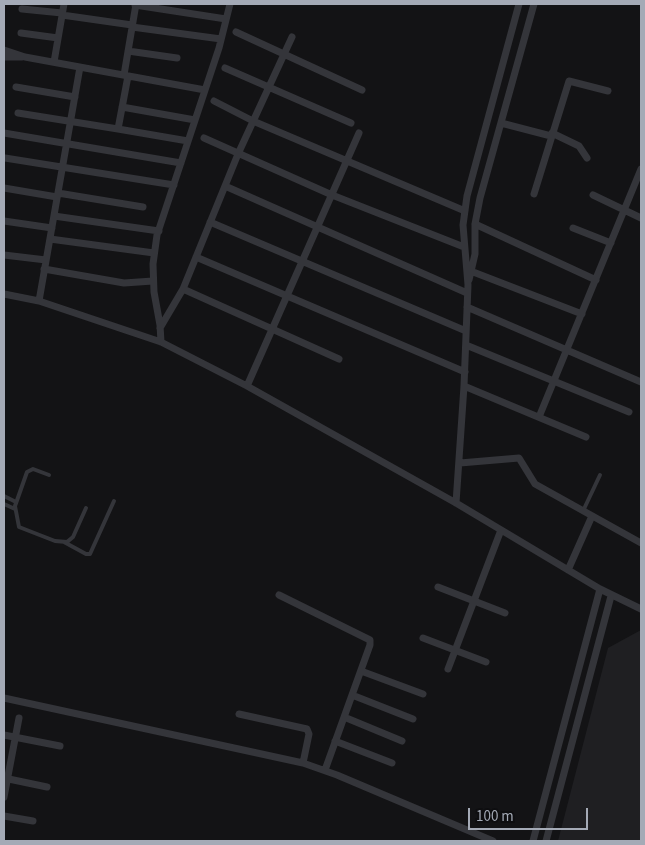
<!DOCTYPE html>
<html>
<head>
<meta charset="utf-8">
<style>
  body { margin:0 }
  #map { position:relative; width:645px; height:845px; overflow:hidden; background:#131315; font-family:"Source Sans 3",sans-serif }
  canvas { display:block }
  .frame { position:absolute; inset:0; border:5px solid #a4aab6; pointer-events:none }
  .scale { position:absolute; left:468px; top:808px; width:120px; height:22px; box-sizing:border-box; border:2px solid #a4aab6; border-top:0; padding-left:6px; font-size:15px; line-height:18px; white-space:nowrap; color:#a4aab6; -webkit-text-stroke:4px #0e0e10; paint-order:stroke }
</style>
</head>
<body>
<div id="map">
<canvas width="645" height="845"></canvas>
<div class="frame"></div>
<div class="scale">100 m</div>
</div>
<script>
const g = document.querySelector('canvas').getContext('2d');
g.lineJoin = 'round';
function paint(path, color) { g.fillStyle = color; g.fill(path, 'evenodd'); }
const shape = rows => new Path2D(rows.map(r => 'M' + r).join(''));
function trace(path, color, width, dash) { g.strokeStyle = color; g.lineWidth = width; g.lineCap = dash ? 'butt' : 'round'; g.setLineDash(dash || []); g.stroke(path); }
const built = shape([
  [641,630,641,841,558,841,608,648]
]);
const service = shape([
  [49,475,33,469,27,472,15,506,19,527,55,541,67,542,73,537,86,508],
  [4,496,16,502],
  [4,504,15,509],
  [583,511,600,475],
  [64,542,86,554,90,554,114,501]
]);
const minor = shape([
  [135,5,226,19],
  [22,9,62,13],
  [62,15,132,25],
  [132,27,221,39],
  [236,32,362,90],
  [21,33,58,38],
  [4,50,25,57,205,90],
  [128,51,177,58],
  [4,57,22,57],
  [54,62,64,4],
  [225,68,351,123],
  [124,75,136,4],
  [16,87,75,97],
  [214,101,253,121,465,211],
  [122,107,195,120],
  [18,113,118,129,128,76],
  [501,123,551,136],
  [118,129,188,141],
  [4,133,181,163],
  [552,133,579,146,587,158],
  [204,138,332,195,464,247],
  [5,158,174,185],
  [225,186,467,293],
  [4,188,57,197],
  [58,193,143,207],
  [534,194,569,81,608,91],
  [593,195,641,218],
  [54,216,159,231],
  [4,221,52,228],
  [210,222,466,331],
  [475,224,596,280],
  [573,228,611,243],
  [50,239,154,253],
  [4,255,46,260],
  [196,257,465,372],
  [44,269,124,283,153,281],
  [468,270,582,314],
  [469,280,475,254,475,224,480,198,534,4],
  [183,289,339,359],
  [4,294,39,301,161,342,247,386,456,503,600,589,641,609],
  [39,301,80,67],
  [467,307,641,382],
  [160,328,183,289,238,154,292,37],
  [161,342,160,325,154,292,153,264,157,235,219,48,230,4],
  [466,345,629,412],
  [247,386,359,133],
  [464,386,586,437],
  [539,417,641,169],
  [460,463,519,458,535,484,641,543],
  [456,503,464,386,468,285,463,225,467,196,519,4],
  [568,570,592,516],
  [438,587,505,613],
  [279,595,370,640,370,645,325,770],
  [423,638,486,662],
  [448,669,501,530],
  [361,671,423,694],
  [352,695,413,719],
  [4,698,303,763,337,775,493,841],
  [239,714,307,729,309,734,303,763],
  [344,717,402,741],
  [4,735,60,746],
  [335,741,392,763],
  [4,778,47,787],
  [4,797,19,718],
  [4,816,33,821],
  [533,841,600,589],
  [546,841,611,596]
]);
paint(built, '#1f1f22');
trace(service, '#34353a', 4);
trace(minor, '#34353a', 7);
</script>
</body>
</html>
